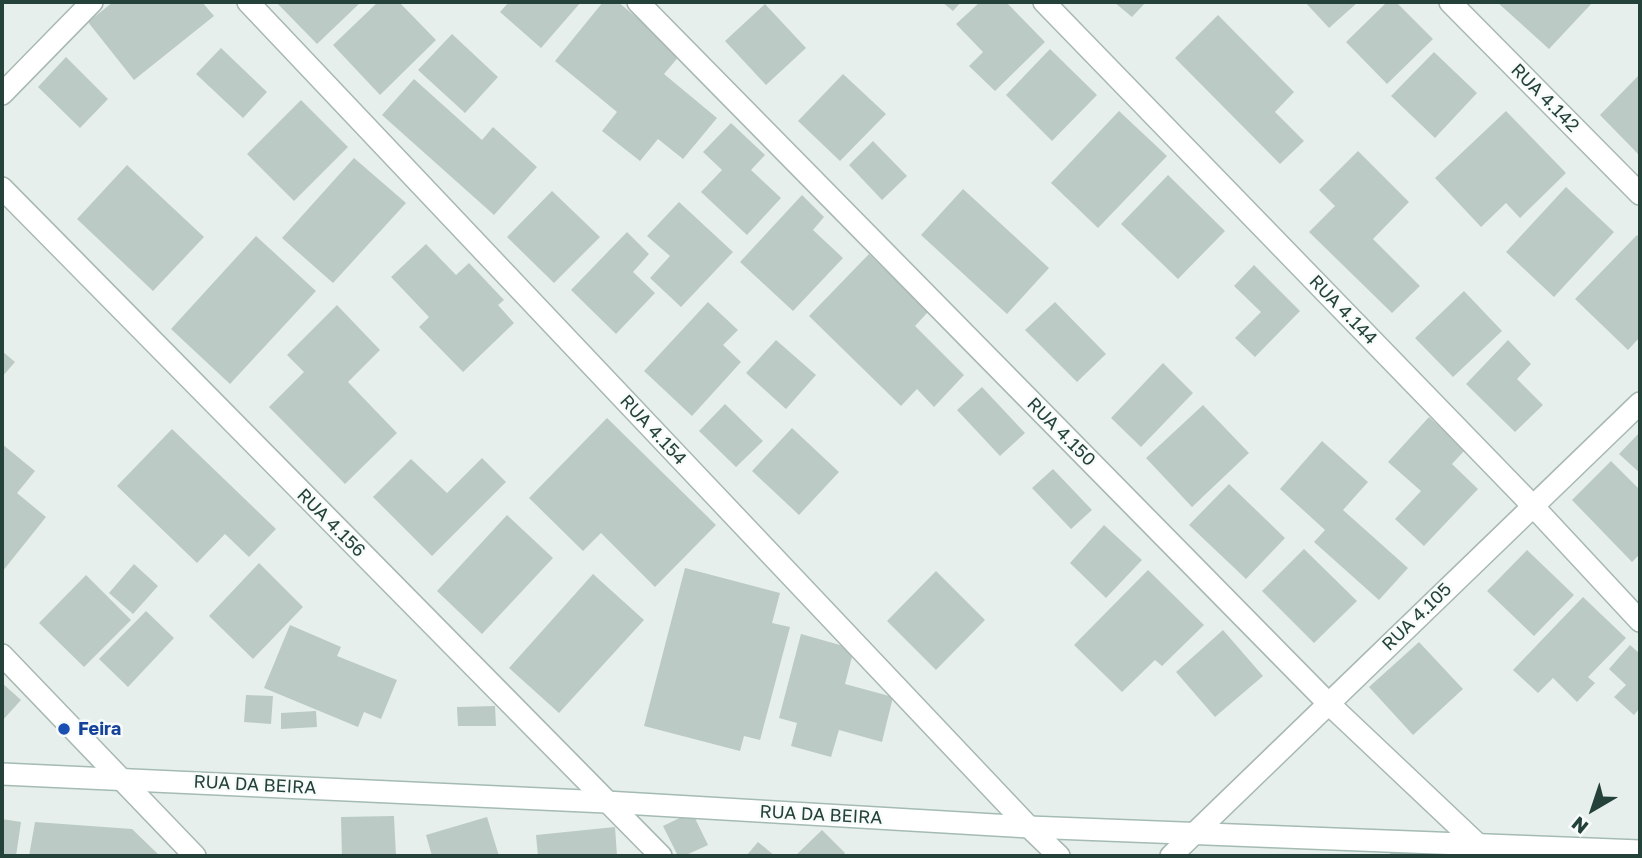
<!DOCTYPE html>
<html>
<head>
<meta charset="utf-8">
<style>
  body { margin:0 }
  #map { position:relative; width:1642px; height:858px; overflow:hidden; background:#e6efeb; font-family:"Golos Text",sans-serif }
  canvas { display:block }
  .frame { position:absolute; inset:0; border:4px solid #24423a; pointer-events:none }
  .north { position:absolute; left:1558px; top:774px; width:70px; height:70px; -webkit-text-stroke:5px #f7fbf9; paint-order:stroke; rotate:219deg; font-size:19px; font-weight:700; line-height:28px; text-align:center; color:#24423a }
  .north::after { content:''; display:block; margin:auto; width:24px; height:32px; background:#24423a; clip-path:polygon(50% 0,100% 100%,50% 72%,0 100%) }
</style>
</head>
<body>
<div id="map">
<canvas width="1642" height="858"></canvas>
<div class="frame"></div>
<div class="north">N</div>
</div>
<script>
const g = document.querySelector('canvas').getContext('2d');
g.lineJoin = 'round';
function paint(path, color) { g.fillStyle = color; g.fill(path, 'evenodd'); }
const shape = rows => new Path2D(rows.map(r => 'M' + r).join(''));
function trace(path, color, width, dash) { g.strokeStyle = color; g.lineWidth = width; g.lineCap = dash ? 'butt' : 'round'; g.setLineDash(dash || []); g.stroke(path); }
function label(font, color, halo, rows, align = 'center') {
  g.font = font + ' "Golos Text",sans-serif'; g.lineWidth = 5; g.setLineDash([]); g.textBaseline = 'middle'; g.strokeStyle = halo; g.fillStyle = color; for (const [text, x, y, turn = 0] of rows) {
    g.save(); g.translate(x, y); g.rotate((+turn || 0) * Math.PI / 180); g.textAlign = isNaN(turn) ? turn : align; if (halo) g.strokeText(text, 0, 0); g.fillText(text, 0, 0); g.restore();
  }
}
const building = shape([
  [113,2,202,2,214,16,134,80,88,22],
  [276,2,361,2,317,44],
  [378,2,399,2,436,40,380,95,333,45],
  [509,2,581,2,541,48,500,12],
  [603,2,618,2,681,54,664,74,717,118,683,159,658,139,640,161,602,131,617,112,555,61],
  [942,2,961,2,953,11],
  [980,2,1006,2,1045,42,995,91,969,66,983,52,956,24],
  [1114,2,1146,2,1132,17],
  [1305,2,1358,2,1329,28],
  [1387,2,1396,2,1433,39,1387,84,1346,42],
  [1497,2,1593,2,1549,49],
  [765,4,806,48,766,85,725,41],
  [1218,15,1294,92,1275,112,1304,141,1280,164,1175,58],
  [452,34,498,77,465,113,418,70],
  [221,48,267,92,243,118,196,74],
  [1050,49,1097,95,1052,141,1006,95],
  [1434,52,1477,93,1435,138,1391,96],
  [66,57,108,99,80,128,38,87],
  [843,74,886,114,840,161,798,121],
  [1640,74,1640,156,1600,115],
  [414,79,482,140,493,127,537,167,494,215,382,115],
  [301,100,348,147,294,201,247,154],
  [1119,111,1167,156,1098,228,1051,183],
  [1506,111,1566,173,1520,218,1506,203,1481,227,1435,178],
  [731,123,765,155,751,170,781,198,747,235,701,192,722,170,703,152],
  [873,141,907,176,882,200,849,165],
  [1358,151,1409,202,1373,239,1420,286,1392,313,1309,232,1335,206,1319,190],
  [354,158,406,203,333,283,282,238],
  [127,165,204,237,153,291,77,219],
  [1168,175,1225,231,1178,279,1121,224],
  [1566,187,1614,232,1554,297,1506,252],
  [963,189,1049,268,1007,314,921,235],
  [552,191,600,237,554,283,507,237],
  [802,195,824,217,813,230,843,258,793,311,740,262],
  [679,202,733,252,681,307,650,278,670,256,647,236],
  [627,232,649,254,633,272,655,293,616,334,571,290],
  [1637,235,1640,239,1640,337,1628,350,1575,299],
  [256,236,316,291,230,384,171,329],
  [426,244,456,275,469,263,504,300,498,305,514,323,463,372,419,327,429,317,391,277],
  [869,254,928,312,915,326,964,375,934,407,917,389,901,406,809,316],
  [1254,265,1300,311,1255,357,1235,338,1261,312,1234,286],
  [1464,291,1502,331,1453,377,1415,338],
  [708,302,738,330,723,345,741,362,692,416,644,371],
  [1055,302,1106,354,1077,382,1025,330],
  [337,305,380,350,348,382,397,433,345,484,269,407,304,372,287,355],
  [776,340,816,375,786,409,746,373],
  [1508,340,1531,364,1517,379,1543,405,1515,432,1466,384],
  [2,351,15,362,2,377],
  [1163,363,1193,393,1141,447,1111,418],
  [982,387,1025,433,1000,456,957,410],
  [725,404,763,441,736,467,699,431],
  [1203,405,1249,453,1192,507,1146,458],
  [1429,417,1465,450,1452,464,1478,489,1424,546,1395,519,1421,491,1388,462],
  [607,418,716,525,655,587,601,533,583,551,529,498],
  [792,428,839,472,799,515,752,471],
  [172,429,276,529,249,557,225,534,197,563,117,486],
  [1640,432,1640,473,1619,454],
  [1322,441,1368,482,1343,510,1408,568,1379,600,1314,542,1325,530,1280,489],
  [2,444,35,471,17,493,46,517,2,572],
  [482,458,506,482,432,556,373,497,411,459,447,493],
  [1611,461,1640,490,1640,554,1632,562,1572,500],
  [1053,469,1092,510,1071,529,1032,488],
  [1229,484,1285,538,1246,579,1189,525],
  [507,515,553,558,482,634,437,591],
  [1104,525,1142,560,1106,598,1070,563],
  [1304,549,1357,601,1314,643,1262,591],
  [1527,550,1574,595,1534,636,1487,591],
  [259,563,303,607,253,659,209,616],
  [134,564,158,586,133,614,109,593],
  [685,568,780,593,772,623,790,627,760,740,744,736,740,751,644,726],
  [1148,570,1204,625,1162,666,1155,660,1122,692,1074,645],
  [936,571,985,620,936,670,887,621],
  [593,574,644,620,559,713,509,668],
  [86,575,131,620,84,667,39,623],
  [1583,597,1626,638,1588,677,1595,683,1577,702,1553,678,1538,693,1513,670],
  [146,611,174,638,128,687,99,659],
  [290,625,341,647,337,656,397,680,381,719,364,712,358,727,264,688],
  [1223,630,1263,676,1215,717,1176,672],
  [801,634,854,649,845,684,893,697,882,742,839,730,831,757,791,746,797,723,779,718],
  [1419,642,1463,689,1413,735,1369,687],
  [1630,645,1640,654,1640,708,1634,715,1614,697,1626,685,1609,669],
  [2,683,21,700,2,721],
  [246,695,273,696,271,724,244,722],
  [495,706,496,726,458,726,457,707],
  [316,711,317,727,281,729,281,713],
  [692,812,708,845,684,856,678,856,663,826],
  [394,816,396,856,342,856,341,817],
  [487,817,499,856,432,856,426,835],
  [2,819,21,822,16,856,2,856],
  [35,822,132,829,160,856,29,856],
  [615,827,617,856,538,856,536,835],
  [822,830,845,853,842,856,795,856],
  [758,842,775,856,746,856],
  [1390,850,1429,854,1428,856,1390,856]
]);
const street = shape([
  [248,2,1029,827,1059,856],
  [638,2,1328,703,1490,856],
  [1044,2,1532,505,1640,621],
  [1450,2,1640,194],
  [2,94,92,2],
  [2,188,661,856],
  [2,655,195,856],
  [1171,856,1640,403]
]);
const secondary = shape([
  [2,774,606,802,1029,827,1640,851]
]);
const markers = [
  [64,729,7,"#1a4fb4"]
];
const streetNames = [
  ["RUA 4.142",1545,98,45],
  ["RUA 4.144",1343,310,46],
  ["RUA 4.154",653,430,47],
  ["RUA 4.150",1061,432,45],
  ["RUA 4.156",331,523,45],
  ["RUA 4.105",1417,617,-44],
  ["RUA DA BEIRA",255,785,3],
  ["RUA DA BEIRA",821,815,3]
];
const transitNames = [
  ["Feira",78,729]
];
paint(building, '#bbcac4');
trace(street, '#a8b8b2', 24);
trace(secondary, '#a4bbb3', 24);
trace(street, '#fff', 21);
trace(secondary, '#fff', 21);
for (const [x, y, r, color] of markers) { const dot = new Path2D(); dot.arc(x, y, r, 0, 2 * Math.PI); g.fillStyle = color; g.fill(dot); trace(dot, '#f7fbf9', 2.5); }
label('18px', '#24423a', '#f7fbf9', streetNames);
label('bold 18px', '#164399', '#f7fbf9', transitNames, 'left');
</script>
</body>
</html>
